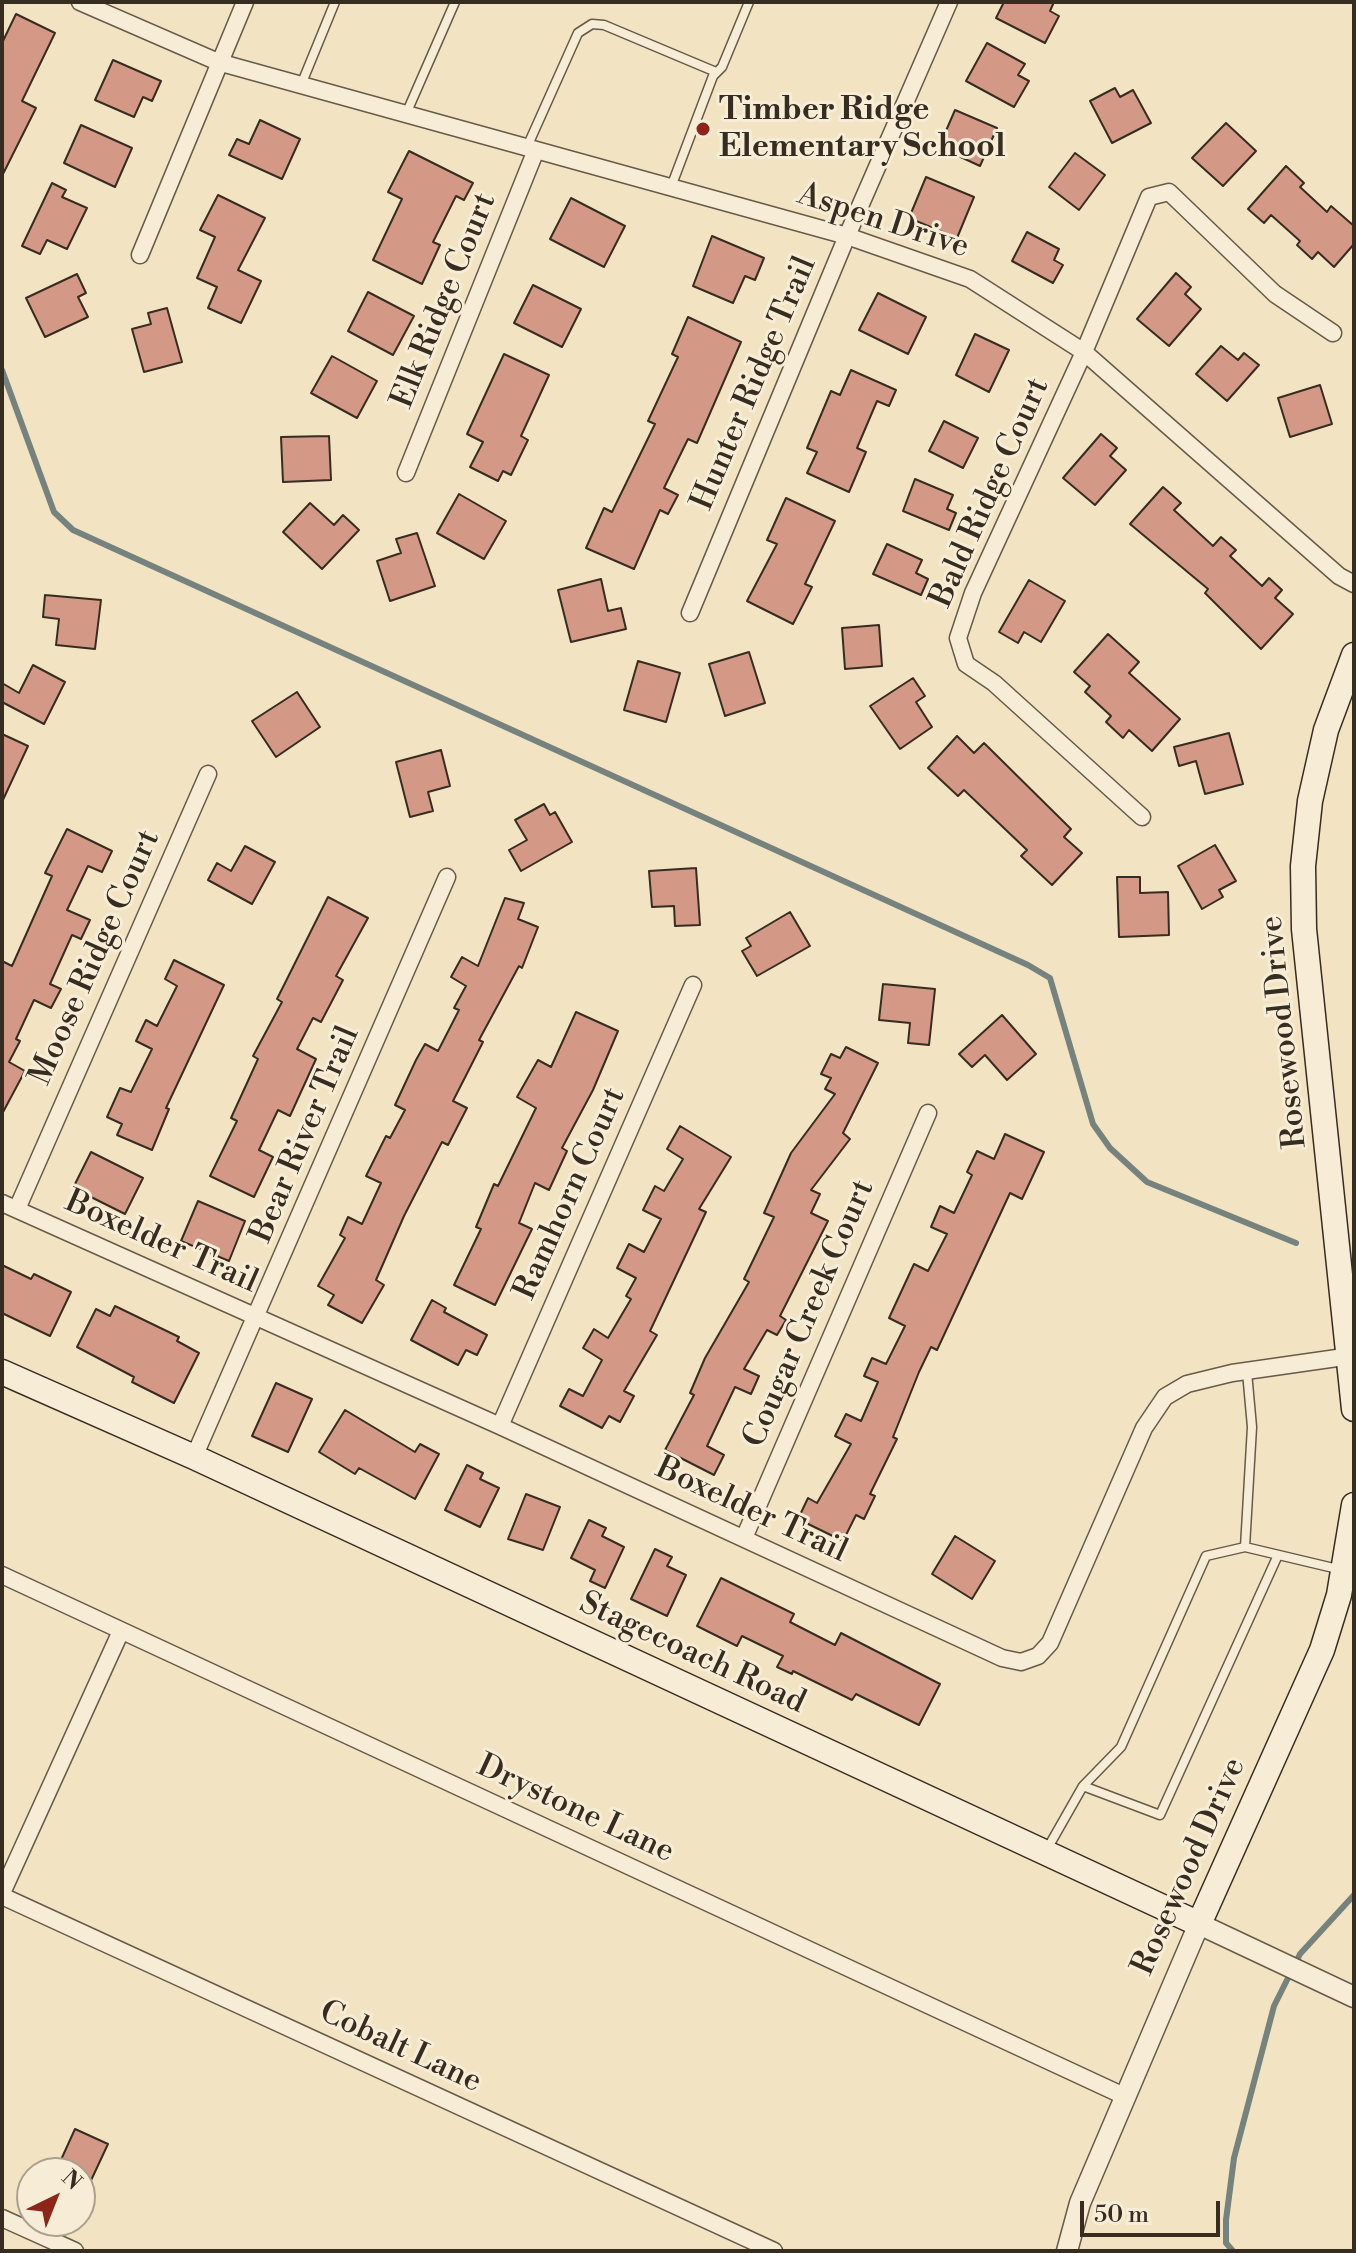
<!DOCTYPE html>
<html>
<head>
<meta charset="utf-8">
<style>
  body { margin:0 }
  #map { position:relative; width:1356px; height:2253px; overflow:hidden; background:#f2e3c2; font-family:"Libre Bodoni",serif }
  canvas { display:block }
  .frame { position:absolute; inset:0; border:4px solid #372c20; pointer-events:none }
  .north { position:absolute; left:16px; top:2157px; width:80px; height:80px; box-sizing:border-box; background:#f7edd7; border:2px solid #aaa08e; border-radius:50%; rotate:43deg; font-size:22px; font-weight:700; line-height:32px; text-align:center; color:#372c20 }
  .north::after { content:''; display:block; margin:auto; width:28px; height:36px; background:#8f2418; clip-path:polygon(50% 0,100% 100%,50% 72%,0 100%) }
  .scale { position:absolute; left:1080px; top:2201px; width:140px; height:36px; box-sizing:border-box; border:4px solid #372c20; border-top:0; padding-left:10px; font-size:24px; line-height:28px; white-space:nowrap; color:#372c20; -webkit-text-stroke:6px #f7edd7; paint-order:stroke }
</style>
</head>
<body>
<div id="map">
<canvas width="1356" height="2253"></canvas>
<div class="frame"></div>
<div class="north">N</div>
<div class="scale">50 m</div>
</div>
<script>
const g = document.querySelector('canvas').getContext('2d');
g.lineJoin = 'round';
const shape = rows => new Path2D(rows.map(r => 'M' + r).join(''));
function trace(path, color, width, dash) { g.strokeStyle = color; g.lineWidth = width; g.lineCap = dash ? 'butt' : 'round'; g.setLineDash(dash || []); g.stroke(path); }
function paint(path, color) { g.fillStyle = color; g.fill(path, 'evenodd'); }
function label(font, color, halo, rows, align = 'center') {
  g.font = font + ' "Libre Bodoni",serif'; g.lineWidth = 6; g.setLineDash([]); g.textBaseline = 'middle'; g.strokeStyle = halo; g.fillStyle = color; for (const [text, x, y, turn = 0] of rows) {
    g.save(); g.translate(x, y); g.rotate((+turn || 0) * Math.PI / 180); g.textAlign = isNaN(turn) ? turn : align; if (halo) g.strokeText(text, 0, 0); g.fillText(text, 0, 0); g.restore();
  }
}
const stream = shape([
  [2,370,54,512,73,530,1028,965,1050,978,1093,1124,1110,1148,1147,1182,1296,1243],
  [1233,2251,1226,2243,1226,2220,1234,2158,1274,2006,1300,1954,1354,1895]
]);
const building = shape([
  [1004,2,1054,2,1050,11,1059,16,1045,43,996,18,1004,2],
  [16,14,55,33,22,101,36,108,2,176,2,43,16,14],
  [987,43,1025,64,1018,75,1029,81,1014,107,966,81,987,43],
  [113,60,161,81,152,101,143,97,134,117,95,100,113,60],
  [1115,88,1120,97,1133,90,1151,123,1112,143,1090,101,1115,88],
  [955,110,997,128,980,166,939,147,955,110],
  [260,120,300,139,282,179,229,155,237,139,249,144,260,120],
  [1226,123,1256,151,1223,186,1192,158,1226,123],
  [81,125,132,148,115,187,64,163,81,125],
  [409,151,473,183,464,200,456,196,433,242,440,245,422,284,373,260,402,199,388,192,409,151],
  [1075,153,1105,175,1079,210,1049,187,1075,153],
  [1286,166,1304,183,1300,187,1327,212,1331,206,1354,226,1354,244,1334,267,1318,252,1312,259,1297,245,1300,241,1271,215,1264,223,1248,209,1286,166],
  [926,177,974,197,957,238,909,218,926,177],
  [52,183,66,190,62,197,87,208,67,249,47,240,40,254,22,246,52,183],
  [218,195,265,218,238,270,261,281,241,323,208,308,217,287,197,278,215,237,200,230,218,195],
  [571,198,625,226,604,267,550,239,571,198],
  [1027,232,1059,249,1054,260,1063,265,1053,283,1012,261,1027,232],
  [712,236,764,258,755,280,745,276,733,303,693,286,712,236],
  [1176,273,1191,287,1185,294,1201,309,1169,346,1137,319,1176,273],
  [77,274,86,293,78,297,88,317,45,337,26,298,77,274],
  [533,285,581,309,562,347,514,323,533,285],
  [368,292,414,316,393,355,348,331,368,292],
  [878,293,926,317,908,354,859,330,878,293],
  [167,308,182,362,144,372,132,329,151,324,148,313,167,308],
  [688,317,741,342,697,443,688,439,664,488,678,495,668,514,660,510,634,569,586,548,604,508,612,512,655,424,648,421,678,357,672,354,688,317],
  [975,334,1009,350,989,392,956,375,975,334],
  [1221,346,1238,360,1244,353,1259,365,1227,401,1196,374,1221,346],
  [504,354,549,375,521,436,528,440,511,475,503,471,498,481,470,467,483,442,467,434,504,354],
  [332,356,377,381,357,418,311,393,332,356],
  [851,370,896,390,889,406,877,401,857,448,866,452,849,492,807,473,817,452,807,448,831,391,840,395,851,370],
  [1320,385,1332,424,1290,437,1278,398,1320,385],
  [944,421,978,438,963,468,929,451,944,421],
  [1101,434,1117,448,1110,456,1126,470,1095,505,1063,478,1101,434],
  [329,436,331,480,283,482,281,437,329,436],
  [915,479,953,495,947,509,956,513,949,530,903,511,915,479],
  [1163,487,1181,503,1174,510,1213,546,1221,537,1236,550,1230,556,1262,586,1269,578,1282,590,1275,598,1293,614,1261,649,1205,593,1208,589,1130,524,1163,487],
  [459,494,506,521,484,559,437,533,459,494],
  [786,498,835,521,805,584,812,587,793,624,747,601,777,544,767,540,786,498],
  [310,503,334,525,343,515,359,530,322,569,283,532,310,503],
  [417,533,435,586,390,601,377,561,401,553,396,539,417,533],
  [887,544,922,560,916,573,928,579,921,595,873,574,887,544],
  [601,579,608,611,621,608,626,629,571,642,558,590,601,579],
  [1029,580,1065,601,1041,642,1024,632,1018,643,999,632,1029,580],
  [45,595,101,600,95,649,56,645,59,619,43,617,45,595],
  [879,625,882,666,845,669,842,628,879,625],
  [1108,634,1139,662,1129,673,1180,719,1152,751,1129,730,1123,738,1106,722,1111,716,1085,692,1090,686,1074,672,1108,634],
  [749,652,765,703,725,716,709,664,749,652],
  [638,661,680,673,666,722,624,710,638,661],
  [33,665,65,682,44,724,2,702,2,683,19,693,33,665],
  [913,678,925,696,916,702,932,727,900,749,870,706,913,678],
  [297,692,320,727,276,757,252,721,297,692],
  [1229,733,1243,784,1205,794,1196,761,1179,766,1174,747,1229,733],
  [2,734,28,746,2,802,2,734],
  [957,736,974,753,984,743,1071,829,1064,837,1082,853,1052,885,1021,856,1027,850,964,790,958,796,928,768,957,736],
  [441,750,450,786,428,792,433,811,410,817,396,762,441,750],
  [544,804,550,815,555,812,572,842,521,871,509,850,527,840,515,820,544,804],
  [67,829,112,851,102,872,88,866,67,910,90,920,81,939,72,935,50,984,61,989,51,1008,34,1000,16,1039,20,1041,9,1062,25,1071,2,1114,2,961,12,966,52,876,45,873,67,829],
  [1215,845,1236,881,1219,890,1223,897,1202,909,1178,866,1215,845],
  [245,846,275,862,252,904,208,880,217,863,231,871,245,846],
  [696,868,700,925,675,926,674,906,652,907,649,871,696,868],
  [1117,877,1140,877,1140,893,1168,892,1169,935,1119,937,1117,877],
  [328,897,368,918,336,976,343,980,321,1022,313,1018,297,1049,316,1059,290,1116,278,1110,259,1150,273,1157,254,1197,210,1176,237,1121,231,1118,258,1059,253,1056,282,1002,277,999,328,897],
  [505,898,524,903,518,919,538,927,522,968,519,966,479,1040,483,1042,453,1101,467,1108,448,1145,442,1142,404,1216,376,1280,384,1285,362,1323,328,1305,334,1295,318,1286,345,1238,340,1235,348,1217,362,1224,381,1183,366,1176,386,1136,390,1138,405,1110,395,1105,416,1060,425,1044,438,1051,459,1010,454,1008,466,986,451,977,462,957,478,966,505,898],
  [790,912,810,946,757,976,742,951,751,946,746,938,790,912],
  [174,960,224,985,166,1108,169,1109,152,1150,117,1135,122,1124,107,1117,120,1088,131,1092,152,1049,136,1041,146,1020,157,1026,177,986,165,979,174,960],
  [883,984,935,989,929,1045,908,1043,910,1023,879,1020,883,984],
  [576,1012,618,1031,593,1090,562,1148,567,1151,549,1190,535,1183,519,1223,532,1229,495,1305,454,1285,481,1229,476,1227,494,1184,498,1186,536,1108,517,1097,538,1060,551,1067,576,1012],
  [1002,1015,1036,1054,1007,1080,985,1055,972,1067,959,1054,1002,1015],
  [846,1047,878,1063,843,1133,850,1139,811,1190,820,1194,811,1213,828,1221,780,1316,786,1320,777,1335,767,1330,744,1369,759,1376,751,1394,735,1387,707,1446,724,1455,714,1475,665,1450,694,1395,690,1393,705,1358,749,1282,744,1279,774,1217,764,1213,791,1153,835,1094,825,1089,831,1078,821,1074,831,1054,840,1058,846,1047],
  [680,1126,731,1157,699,1209,706,1212,650,1331,657,1335,624,1391,634,1396,620,1422,609,1416,602,1428,560,1406,569,1389,583,1396,602,1360,583,1348,594,1329,608,1338,631,1299,626,1296,636,1278,617,1268,629,1244,644,1252,661,1219,643,1210,655,1186,664,1191,683,1159,667,1149,680,1126],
  [1005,1134,1044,1152,1022,1199,1010,1193,937,1350,931,1347,919,1372,893,1437,897,1439,870,1494,875,1496,864,1519,856,1515,843,1541,798,1519,808,1498,817,1503,851,1444,835,1436,846,1414,861,1421,878,1382,864,1376,872,1358,886,1364,905,1326,889,1318,914,1264,928,1271,947,1234,931,1227,940,1206,954,1213,972,1175,967,1172,977,1151,994,1159,1005,1134],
  [91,1152,143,1178,125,1214,73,1188,91,1152],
  [198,1201,245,1221,229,1261,181,1241,198,1201],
  [2,1265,31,1279,34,1274,71,1292,50,1336,2,1313,2,1265],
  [432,1300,446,1308,444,1312,487,1335,477,1355,466,1350,458,1365,411,1340,432,1300],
  [115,1306,179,1337,177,1341,199,1353,174,1403,132,1382,134,1377,77,1347,96,1309,110,1316,115,1306],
  [276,1383,312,1399,288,1452,252,1436,276,1383],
  [345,1410,415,1452,420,1444,439,1454,415,1499,359,1468,355,1474,319,1452,345,1410],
  [467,1465,483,1473,480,1479,499,1488,480,1527,445,1510,467,1465],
  [526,1494,560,1507,543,1550,508,1539,526,1494],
  [589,1520,606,1528,602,1536,624,1547,605,1588,590,1581,595,1570,571,1558,589,1520],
  [955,1536,995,1561,972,1599,932,1574,955,1536],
  [655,1549,672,1557,667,1566,686,1575,667,1616,631,1599,655,1549],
  [721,1578,794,1614,790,1622,835,1645,841,1633,940,1684,919,1725,856,1694,852,1700,793,1671,792,1674,777,1667,783,1656,742,1636,737,1646,697,1626,721,1578],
  [75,2129,108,2144,80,2204,80,2173,55,2173,75,2129]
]);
const service = shape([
  [301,85,335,2],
  [406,114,455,2],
  [527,147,578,33,592,24,604,25,716,72],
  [671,187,713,76,722,67,749,2],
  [1247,1372,1252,1427,1245,1547,1342,1570],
  [1083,1786,1121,1747,1206,1556,1245,1547],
  [1046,1851,1083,1786,1160,1815,1278,1555]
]);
const minor = shape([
  [80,2,218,62,847,236,970,279,1084,352,1339,576,1354,584],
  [140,255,245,2],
  [406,473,536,150],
  [690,613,847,236,949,2],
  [1142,817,994,683,966,664,958,638,973,593,1084,352,1149,197,1169,192,1275,294,1333,333],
  [2,1203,500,1426,1002,1658,1021,1662,1038,1656,1050,1643,1144,1428,1165,1397,1187,1384,1232,1373,1351,1356],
  [17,1209,208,774],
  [500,1426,693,985],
  [194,1457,447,877],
  [744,1538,928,1113],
  [2,1575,1124,2096],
  [2,1893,121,1631],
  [2,1896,774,2251],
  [2,2218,75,2251]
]);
const tertiary = shape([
  [1067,2251,1080,2203,1199,1924,1354,1997]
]);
const secondary = shape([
  [1354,655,1326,730,1310,801,1303,866,1304,929,1354,1409],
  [2,1372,194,1457,1199,1924,1322,1650,1339,1595,1354,1505]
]);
const markers = [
  [703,129,8,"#8f2418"]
];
const poiNames = [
  ["Timber Ridge",719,111],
  ["Elementary School",719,148]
];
const streetNames = [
  ["Aspen Drive",883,222,18],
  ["Elk Ridge Court",445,301,-68],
  ["Hunter Ridge Trail",755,384,-67],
  ["Bald Ridge Court",991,493,-66],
  ["Moose Ridge Court",96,958,-66],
  ["Rosewood Drive",1285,1032,-96],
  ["Bear River Trail",306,1135,-67],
  ["Ramhorn Court",571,1194,-66],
  ["Boxelder Trail",161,1243,24],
  ["Cougar Creek Court",810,1314,-67],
  ["Boxelder Trail",751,1511,25],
  ["Stagecoach Road",692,1654,25],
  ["Drystone Lane",575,1810,25],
  ["Rosewood Drive",1190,1867,-66],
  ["Cobalt Lane",400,2048,25]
];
trace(stream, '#75827e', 6);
paint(building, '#d49886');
trace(building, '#372c20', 2);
trace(service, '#665a48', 11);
trace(minor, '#665a48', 19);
trace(tertiary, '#665a48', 23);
trace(secondary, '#372c20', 27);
trace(service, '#f7edd7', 8);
trace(minor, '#f7edd7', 16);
trace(tertiary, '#f7edd7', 20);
trace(secondary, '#f7edd7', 24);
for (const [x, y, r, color] of markers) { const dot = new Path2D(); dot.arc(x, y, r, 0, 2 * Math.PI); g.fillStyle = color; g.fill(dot); trace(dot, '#f7edd7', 3); }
label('bold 32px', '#372c20', '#f7edd7', poiNames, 'left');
label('32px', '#372c20', '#f7edd7', streetNames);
</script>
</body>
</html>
